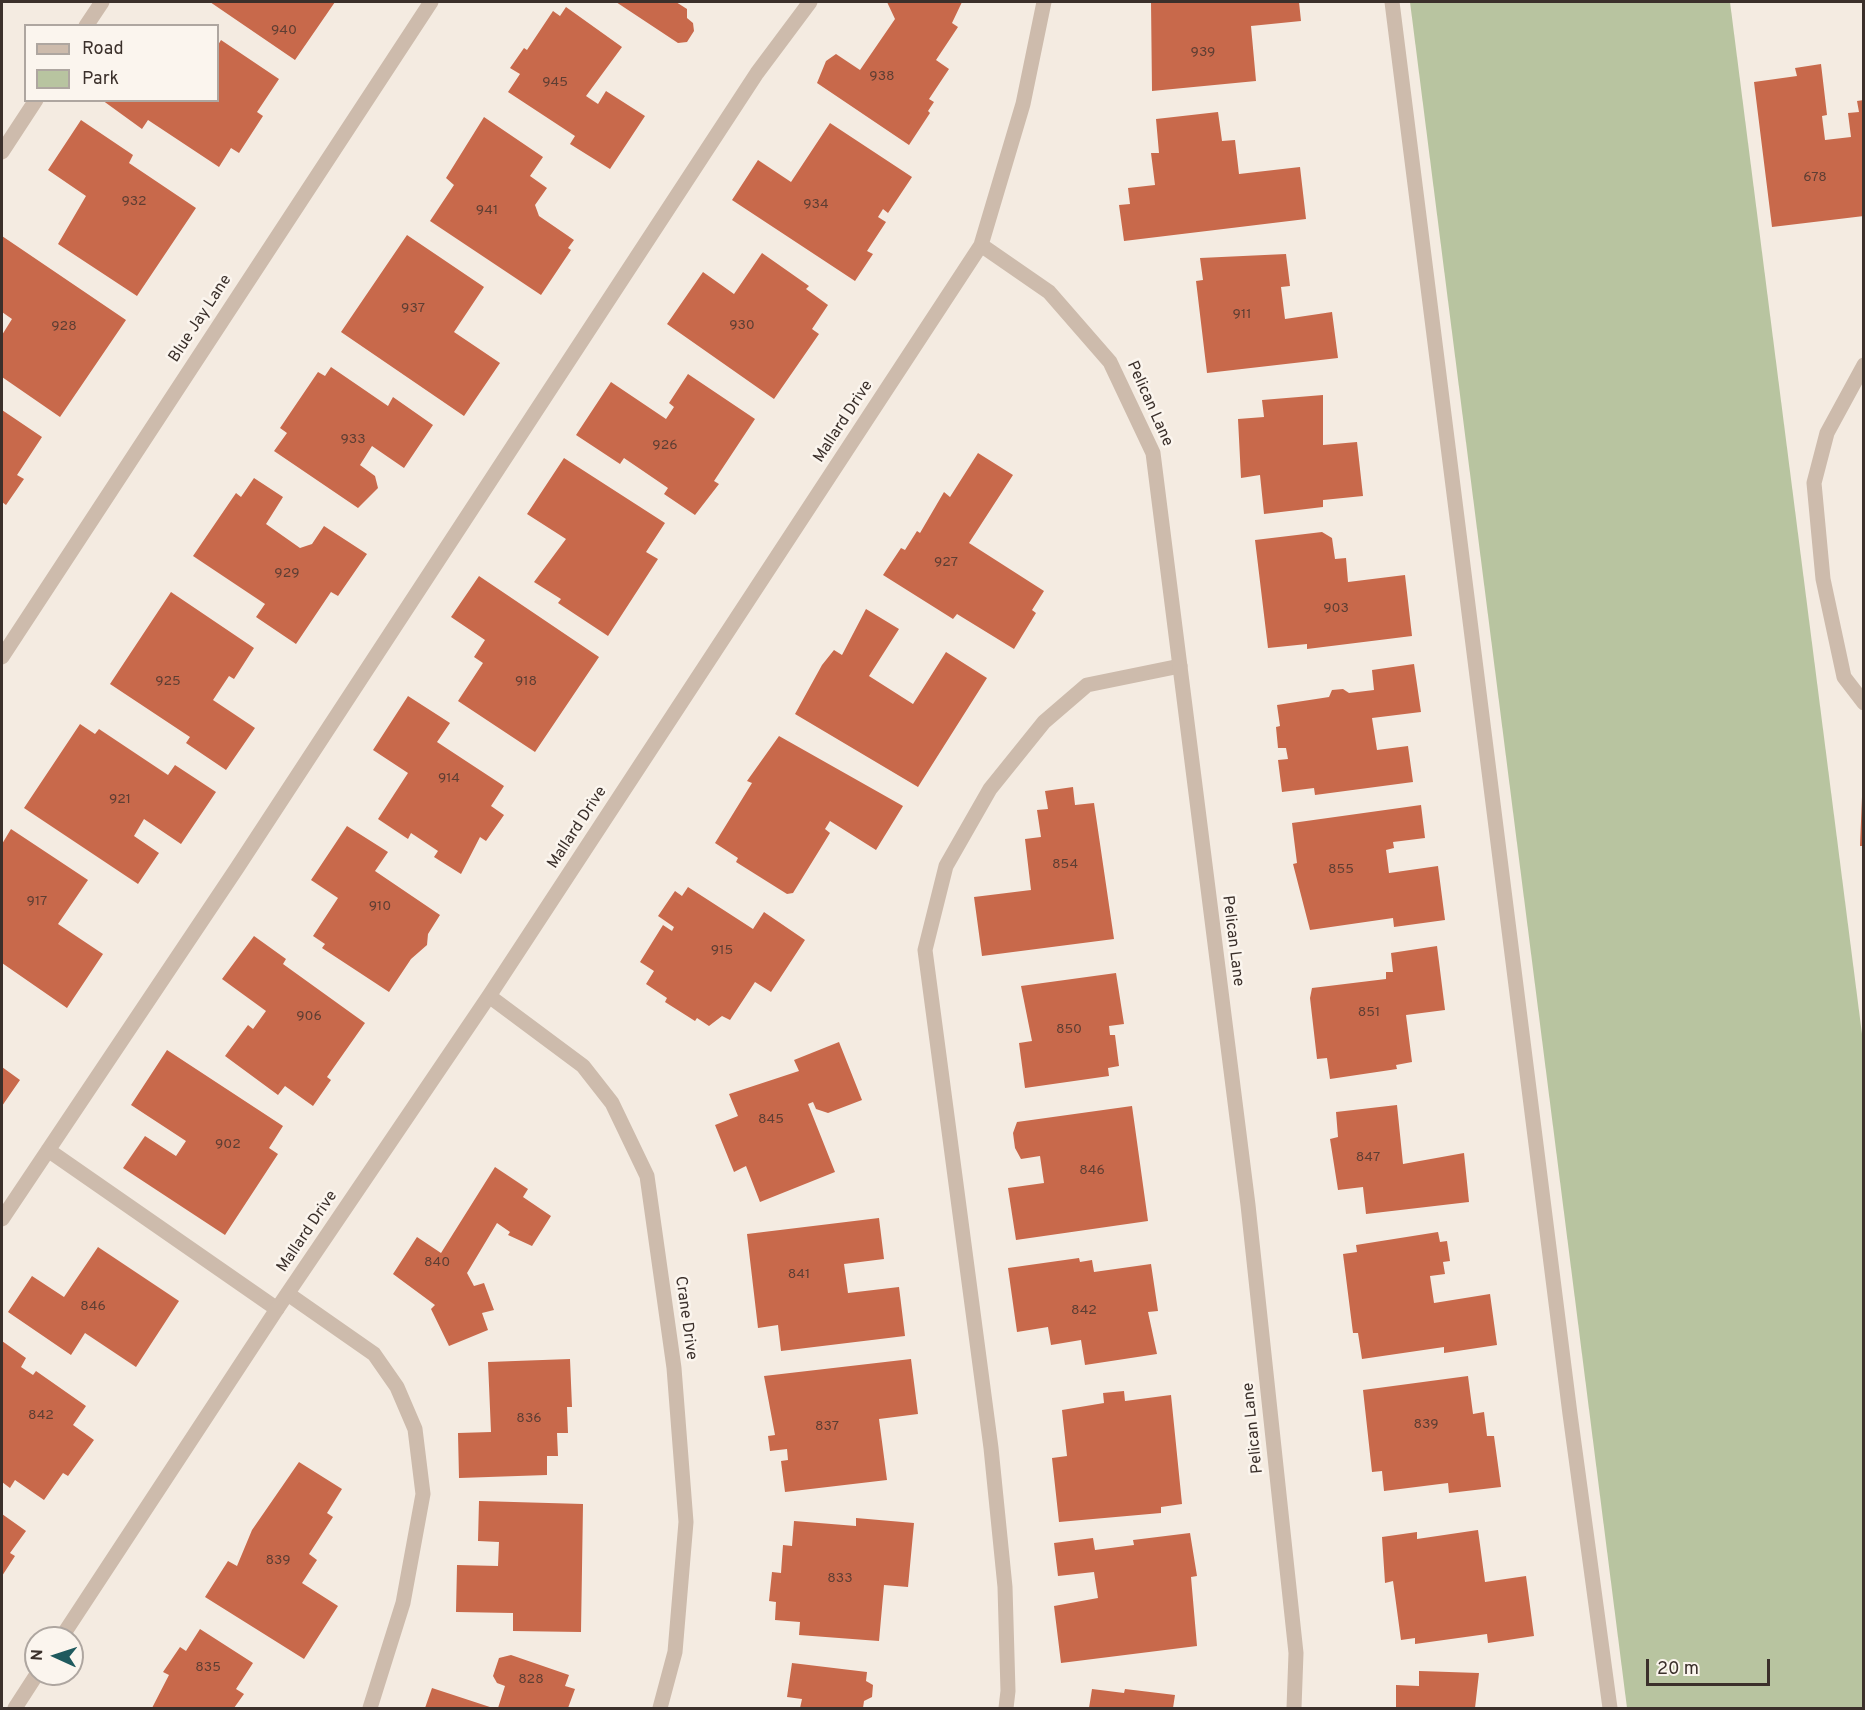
<!DOCTYPE html>
<html>
<head>
<meta charset="utf-8">
<style>
  body { margin:0 }
  #map { position:relative; width:1865px; height:1710px; overflow:hidden; background:#f4ebe1; font-family:Overpass,sans-serif }
  canvas { display:block }
  .frame { position:absolute; inset:0; border:3px solid #3b302b; pointer-events:none }
  .legend { position:absolute; left:24px; top:24px; width:195px; height:78px; box-sizing:border-box; background:#fbf5ee; border:2px solid #aea6a0; margin:0; padding:8px 10px; list-style:none; font-size:18px; color:#3b302b }
  .legend li { display:flex; align-items:center; gap:12px; height:30px }
  .legend b { width:30px; border:2px solid #aea6a0 }
  .north { position:absolute; left:24px; top:1626px; width:60px; height:60px; box-sizing:border-box; background:#fbf5ee; border:2px solid #aea6a0; border-radius:50%; rotate:273deg; font-size:16px; font-weight:700; line-height:24px; text-align:center; color:#3b302b }
  .north::after { content:''; display:block; margin:auto; width:21px; height:27px; background:#1f5a5e; clip-path:polygon(50% 0,100% 100%,50% 72%,0 100%) }
  .scale { position:absolute; left:1646px; top:1659px; width:124px; height:27px; box-sizing:border-box; border:3px solid #3b302b; border-top:0; padding-left:8px; font-size:18px; line-height:21px; white-space:nowrap; color:#3b302b; -webkit-text-stroke:4px #fbf5ee; paint-order:stroke }
</style>
</head>
<body>
<div id="map">
<canvas width="1865" height="1710"></canvas>
<div class="frame"></div>
<ul class="legend">
<li><b style="height:8px;background:#cdbbac"></b>Road</li>
<li><b style="height:16px;background:#b8c4a0"></b>Park</li>
</ul>
<div class="north">N</div>
<div class="scale">20 m</div>
</div>
<script>
const g = document.querySelector('canvas').getContext('2d');
g.lineJoin = 'round';
function paint(path, color) { g.fillStyle = color; g.fill(path, 'evenodd'); }
const shape = rows => new Path2D(rows.map(r => 'M' + r).join(''));
function trace(path, color, width, dash) { g.strokeStyle = color; g.lineWidth = width; g.lineCap = dash ? 'butt' : 'round'; g.setLineDash(dash || []); g.stroke(path); }
function label(font, color, halo, rows, align = 'center') {
  g.font = font + ' Overpass,sans-serif'; g.lineWidth = 5; g.setLineDash([]); g.textBaseline = 'middle'; g.strokeStyle = halo; g.fillStyle = color; for (const [text, x, y, turn = 0] of rows) {
    g.save(); g.translate(x, y); g.rotate((+turn || 0) * Math.PI / 180); g.textAlign = isNaN(turn) ? turn : align; if (halo) g.strokeText(text, 0, 0); g.fillText(text, 0, 0); g.restore();
  }
}
const green = shape([
  [1410,2,1730,2,1863,1042,1863,1708,1627,1708]
]);
const building = shape([
  [210,2,335,2,295,60],
  [616,2,676,2,687,9,687,18,693,23,694,31,687,42,678,43],
  [887,2,962,2,952,23,958,27,936,60,949,69,929,99,934,102,928,111,930,113,909,145,817,83,826,61,836,54,860,70,895,19],
  [1151,2,1299,2,1301,21,1251,26,1256,81,1152,91],
  [566,7,622,47,586,96,598,104,606,91,645,116,610,169,570,144,575,136,508,92,520,74,510,68,524,48,527,50,553,11,560,16],
  [221,40,279,79,257,112,263,116,239,153,231,148,219,167,148,120,142,129,102,100,218,100,218,45],
  [1821,64,1827,115,1822,116,1825,140,1851,137,1848,113,1859,112,1857,101,1864,100,1864,216,1772,227,1754,82,1797,76,1795,68],
  [1218,112,1222,141,1235,140,1239,174,1300,167,1306,219,1124,241,1119,205,1130,204,1128,188,1155,185,1151,153,1159,153,1156,119],
  [484,117,543,157,530,176,547,188,535,205,539,216,574,240,568,248,571,250,541,295,430,221,454,185,446,178],
  [81,120,133,155,129,163,196,208,137,296,58,244,86,196,48,170],
  [830,123,912,177,888,213,883,209,878,217,886,222,867,251,873,254,855,281,732,200,758,160,791,182],
  [407,235,484,287,454,332,500,363,464,416,341,332],
  [2,236,126,320,60,417,2,377,2,335,12,319,2,312],
  [762,253,809,286,806,289,828,305,812,329,819,334,774,399,667,324,703,272,734,294],
  [1286,254,1290,286,1281,287,1285,319,1332,312,1338,358,1207,373,1196,281,1203,280,1200,258],
  [331,367,388,406,393,397,433,425,404,468,372,446,360,465,375,476,378,488,358,508,274,451,287,433,280,428,318,372,325,376],
  [688,374,755,419,714,481,719,484,695,515,664,494,668,488,624,458,620,464,576,435,611,382,666,419,674,407,669,403],
  [1323,395,1323,445,1357,442,1363,496,1323,500,1323,507,1264,514,1260,475,1241,478,1238,419,1264,417,1262,400],
  [2,410,42,437,17,475,24,479,6,505,2,502],
  [978,453,1013,475,969,543,1044,591,1032,610,1036,613,1014,649,957,614,953,619,883,575,901,548,905,550,917,531,920,533,944,492,950,497],
  [564,458,665,523,646,552,658,559,608,636,558,603,561,599,534,582,566,539,527,514],
  [254,478,283,497,266,524,300,548,312,544,324,526,367,554,338,596,331,592,296,644,256,617,265,604,193,556,236,493,241,497],
  [1322,532,1332,538,1335,559,1346,558,1348,582,1405,575,1412,636,1307,649,1307,644,1268,648,1255,540],
  [479,576,599,657,535,752,458,701,483,663,474,657,485,640,451,617],
  [171,592,254,648,234,679,229,676,213,700,255,728,226,770,186,743,190,737,110,684],
  [866,609,899,629,869,676,913,704,946,652,987,678,918,787,795,714,822,665,834,650,842,655],
  [1414,664,1421,712,1372,718,1377,750,1408,746,1413,782,1315,795,1314,788,1282,792,1278,760,1288,759,1286,748,1278,748,1276,727,1280,726,1277,705,1329,697,1332,690,1343,689,1349,693,1374,690,1372,670],
  [408,696,450,723,437,742,504,786,491,806,504,815,486,841,480,837,461,874,434,857,438,851,411,833,408,839,378,819,408,773,373,750],
  [80,724,95,734,99,729,168,775,175,765,216,792,181,844,144,819,134,836,159,853,138,884,24,808],
  [779,736,903,806,876,850,830,821,825,829,830,833,793,893,787,894,736,862,738,858,715,843,752,783,747,781],
  [1073,787,1075,805,1094,803,1114,939,982,956,974,897,1031,890,1025,839,1041,837,1037,810,1048,809,1045,791],
  [1862,797,1864,798,1864,846,1860,846],
  [1421,805,1425,838,1393,842,1394,848,1386,850,1389,873,1438,866,1445,920,1394,927,1393,918,1310,930,1293,864,1297,863,1292,823],
  [347,826,388,852,375,871,440,915,428,934,427,945,411,959,389,992,322,948,325,944,313,936,338,898,311,880],
  [11,829,88,880,58,924,103,954,67,1008,2,963,2,844],
  [688,887,753,929,764,912,805,940,771,992,755,982,730,1020,722,1016,709,1026,697,1018,695,1021,665,1002,667,998,646,984,654,971,640,962,663,925,672,931,674,927,658,916,675,891,682,896],
  [254,936,286,959,283,964,365,1023,327,1077,331,1080,313,1106,285,1086,278,1095,225,1056,248,1025,253,1029,266,1011,222,979],
  [1437,946,1445,1010,1406,1015,1412,1062,1396,1065,1397,1069,1330,1079,1327,1058,1317,1059,1310,998,1312,988,1386,979,1386,972,1393,972,1391,953],
  [1116,973,1124,1024,1109,1026,1110,1035,1115,1035,1119,1066,1108,1068,1109,1076,1025,1088,1019,1043,1032,1041,1021,986],
  [839,1042,862,1100,828,1113,816,1109,813,1102,808,1104,835,1172,760,1202,746,1166,734,1172,715,1125,738,1116,729,1094,799,1071,794,1060],
  [167,1050,283,1126,269,1148,278,1154,225,1235,123,1168,145,1136,176,1156,186,1141,131,1105],
  [2,1067,20,1080,2,1106],
  [1397,1105,1403,1164,1464,1153,1469,1202,1366,1214,1363,1187,1338,1190,1330,1139,1338,1137,1336,1112],
  [1132,1106,1148,1221,1016,1240,1008,1188,1044,1183,1040,1156,1021,1159,1015,1148,1013,1133,1017,1122],
  [495,1167,528,1189,523,1197,551,1216,532,1246,508,1235,510,1232,497,1223,467,1273,474,1286,484,1283,494,1310,482,1313,488,1330,449,1346,431,1309,435,1305,393,1274,417,1237,441,1253],
  [879,1218,884,1259,844,1264,848,1293,899,1287,905,1336,781,1351,778,1325,758,1328,747,1234],
  [1438,1232,1440,1242,1447,1241,1450,1261,1443,1262,1445,1274,1430,1276,1434,1303,1490,1294,1497,1345,1444,1353,1444,1347,1362,1359,1358,1333,1353,1333,1343,1254,1357,1252,1356,1245],
  [98,1247,179,1301,136,1367,85,1333,71,1355,8,1312,32,1276,64,1297],
  [1079,1258,1080,1262,1092,1260,1094,1272,1151,1264,1158,1311,1148,1312,1157,1354,1085,1365,1081,1340,1051,1345,1048,1327,1017,1332,1008,1268],
  [2,1341,26,1358,21,1367,33,1375,36,1371,86,1406,73,1425,94,1440,68,1476,63,1473,44,1500,15,1480,10,1488,2,1482],
  [570,1359,572,1407,567,1407,568,1433,557,1433,558,1456,547,1456,547,1475,459,1478,458,1433,491,1432,488,1362],
  [911,1359,918,1414,879,1419,887,1480,785,1492,781,1461,788,1460,787,1449,770,1451,768,1436,775,1435,764,1376],
  [1468,1376,1473,1414,1484,1412,1487,1436,1494,1436,1501,1487,1449,1493,1448,1483,1384,1491,1382,1471,1372,1472,1363,1390],
  [1124,1391,1125,1401,1171,1395,1182,1504,1161,1507,1161,1513,1059,1522,1052,1458,1067,1456,1062,1410,1104,1403,1103,1393],
  [299,1462,342,1489,327,1513,333,1517,309,1554,317,1560,302,1583,338,1606,304,1659,205,1597,228,1561,237,1566,252,1530],
  [479,1501,583,1504,581,1632,513,1631,513,1613,456,1612,457,1565,498,1566,499,1542,478,1541],
  [2,1514,26,1531,10,1553,15,1556,2,1576],
  [856,1518,914,1523,908,1587,884,1585,879,1641,799,1635,800,1622,775,1620,776,1602,769,1601,772,1572,781,1573,783,1545,792,1546,794,1521,856,1526],
  [1478,1530,1485,1582,1526,1576,1534,1636,1488,1643,1487,1634,1415,1644,1415,1638,1401,1640,1393,1581,1385,1583,1382,1537,1417,1532,1417,1539],
  [1190,1533,1197,1576,1191,1577,1197,1646,1061,1663,1054,1606,1098,1598,1094,1572,1058,1576,1054,1543,1093,1538,1095,1550,1134,1545,1133,1540],
  [200,1629,253,1663,236,1689,244,1694,234,1708,152,1708,169,1675,163,1672,180,1647,186,1651],
  [511,1655,569,1675,565,1686,575,1689,568,1708,498,1708,505,1686,497,1683,493,1676,499,1658],
  [792,1663,867,1672,866,1681,873,1685,872,1697,864,1701,863,1708,800,1708,802,1699,787,1697],
  [1419,1671,1479,1673,1475,1708,1396,1708,1396,1685,1419,1686],
  [432,1688,493,1708,425,1708],
  [1092,1689,1124,1693,1125,1689,1175,1695,1173,1708,1089,1708]
]);
const service = shape([
  [1392,2,1570,1414,1610,1708],
  [86,26,102,2],
  [2,152,36,100],
  [1864,365,1827,433,1814,483,1823,579,1844,677,1864,703],
  [48,1150,277,1309],
  [2,1219,237,868,757,73,810,2],
  [288,1294,374,1354,397,1387,415,1429,423,1494,403,1603,370,1708],
  [1006,1708,1008,1691,1005,1587,991,1448,925,950,946,866,990,789,1044,722,1087,685,1180,666]
]);
const minor = shape([
  [981,245,1049,292,1110,362,1153,453,1248,1205,1296,1653,1294,1708],
  [2,657,431,2],
  [489,996,583,1066,612,1103,647,1176,674,1368,686,1522,675,1652,660,1708],
  [61,1638,277,1309,489,996,981,245,1023,104,1044,2],
  [15,1708,37,1674]
]);
const numberNames = [
  ["940",284,31],
  ["939",1203,53],
  ["938",882,77],
  ["945",555,83],
  ["678",1815,178],
  ["932",134,202],
  ["934",816,205],
  ["941",487,211],
  ["937",413,309],
  ["911",1242,315],
  ["930",742,326],
  ["928",64,327],
  ["933",353,440],
  ["926",665,446],
  ["927",946,563],
  ["929",287,574],
  ["903",1336,609],
  ["925",168,682],
  ["918",526,682],
  ["914",449,779],
  ["921",120,800],
  ["854",1065,865],
  ["855",1341,870],
  ["917",37,902],
  ["910",380,907],
  ["915",722,951],
  ["851",1369,1013],
  ["906",309,1017],
  ["850",1069,1030],
  ["845",771,1120],
  ["902",228,1145],
  ["847",1368,1158],
  ["846",1092,1171],
  ["840",437,1263],
  ["841",799,1275],
  ["846",93,1307],
  ["842",1084,1311],
  ["842",41,1416],
  ["836",529,1419],
  ["839",1426,1425],
  ["837",827,1427],
  ["839",278,1561],
  ["833",840,1579],
  ["835",208,1668],
  ["828",531,1680]
];
const streetNames = [
  ["Blue Jay Lane",201,319,-57],
  ["Pelican Lane",1149,404,66],
  ["Mallard Drive",844,422,-57],
  ["Mallard Drive",578,828,-57],
  ["Pelican Lane",1232,941,83],
  ["Mallard Drive",308,1232,-56],
  ["Crane Drive",685,1318,82],
  ["Pelican Lane",1254,1428,-96]
];
paint(green, '#b8c4a0');
paint(building, '#c8694b');
trace(service, '#cdbbac', 15);
trace(minor, '#cdbbac', 15);
label('14px', '#5e3e33', null, numberNames);
label('16px', '#3b302b', '#fbf5ee', streetNames);
</script>
</body>
</html>
